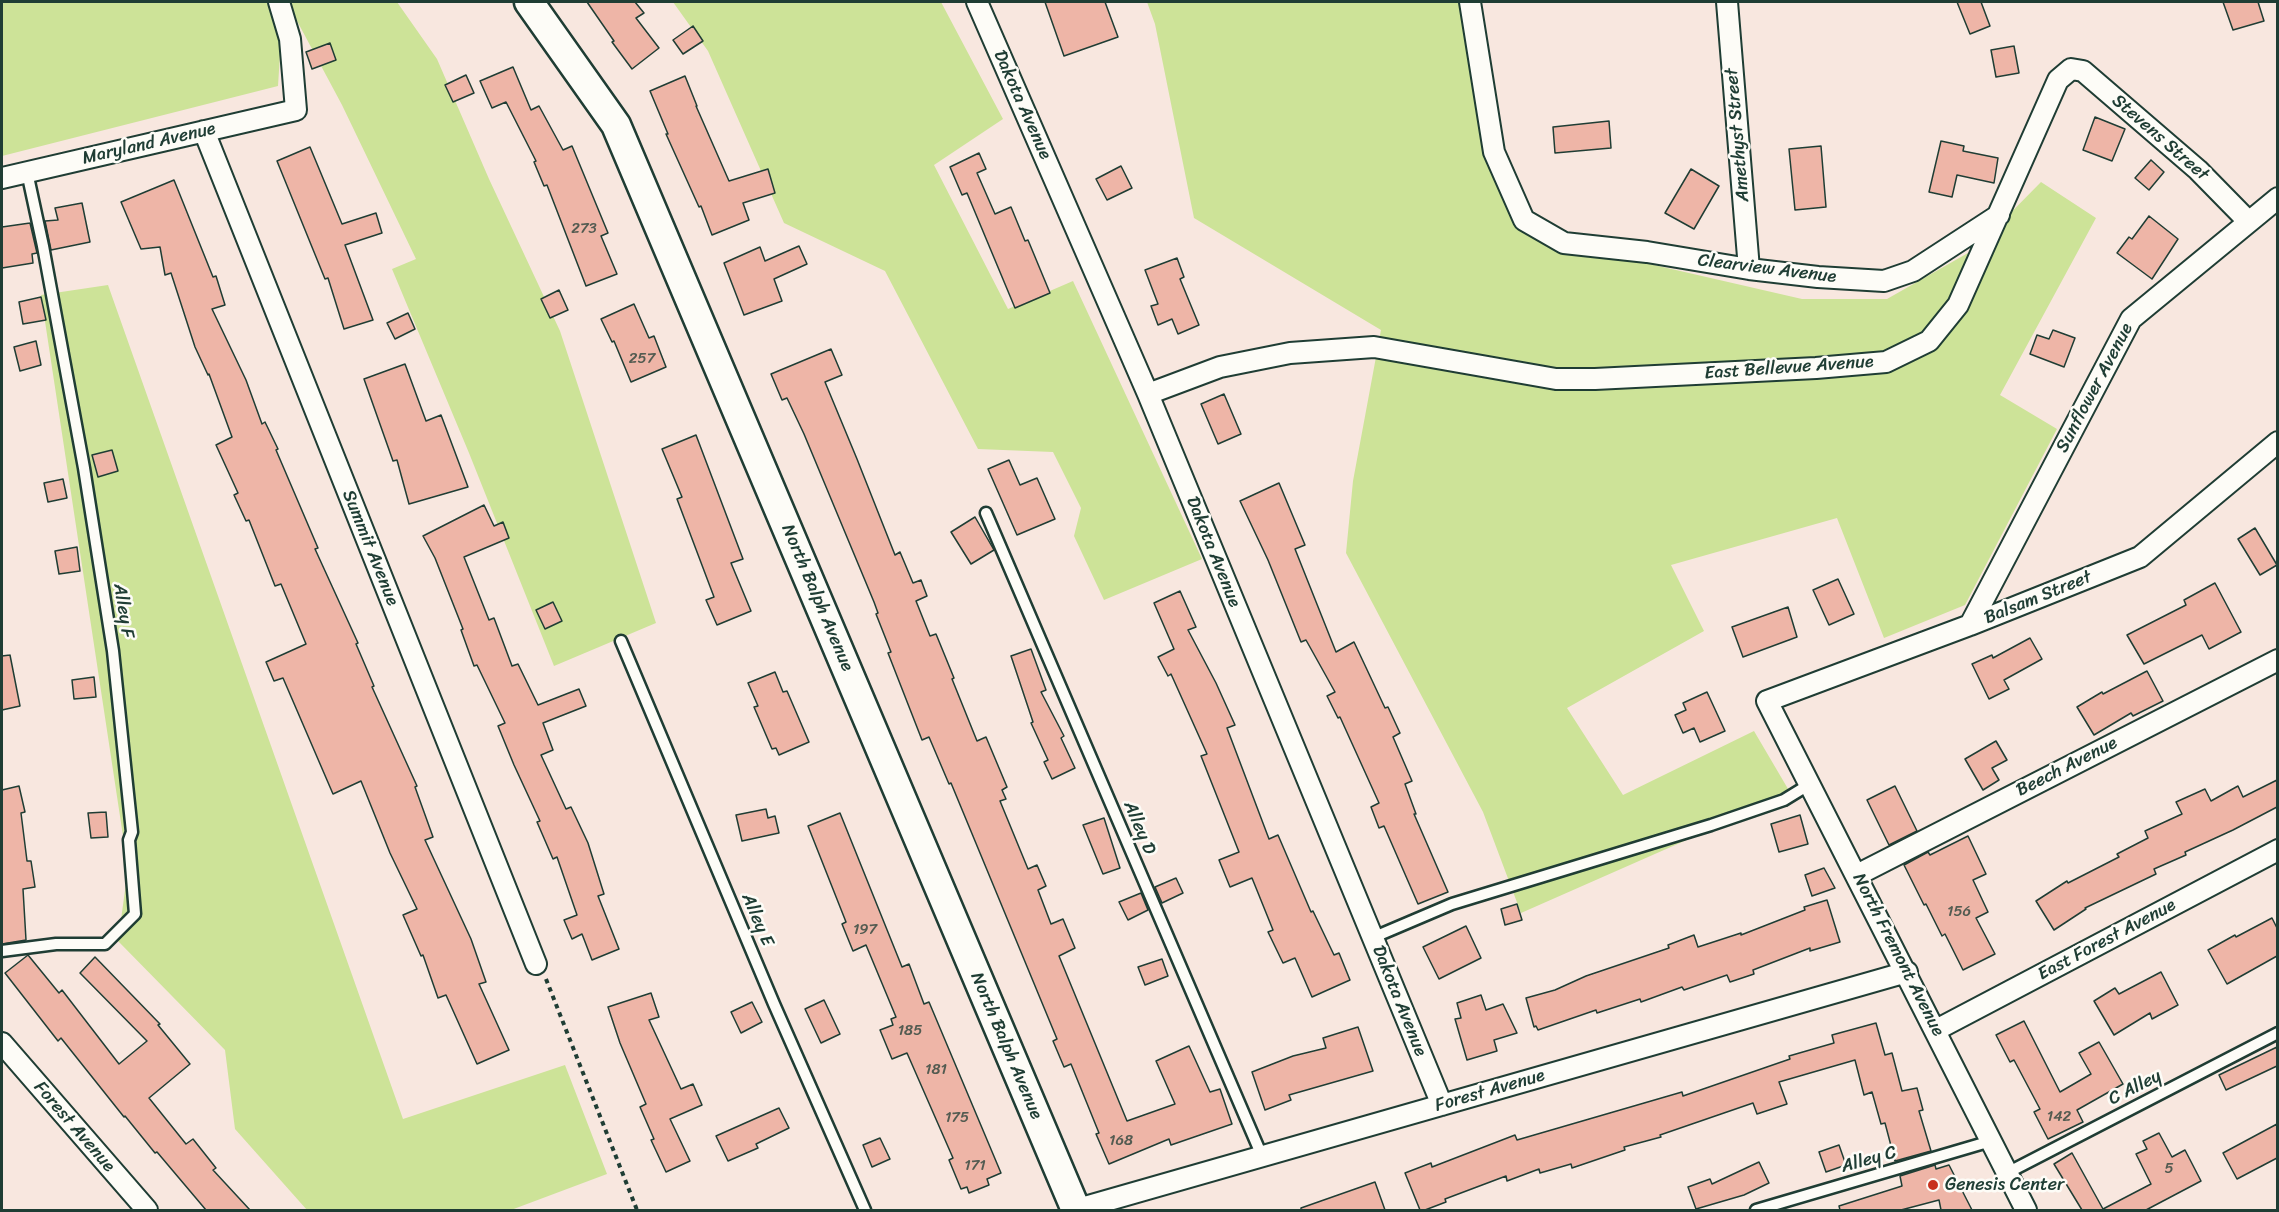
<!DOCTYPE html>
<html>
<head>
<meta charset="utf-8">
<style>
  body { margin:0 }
  #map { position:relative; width:2279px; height:1212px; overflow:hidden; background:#f8e7df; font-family:Sriracha,sans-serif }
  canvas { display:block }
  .frame { position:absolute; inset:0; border:3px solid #1f3d34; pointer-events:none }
</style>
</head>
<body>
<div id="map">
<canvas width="2279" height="1212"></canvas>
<div class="frame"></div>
</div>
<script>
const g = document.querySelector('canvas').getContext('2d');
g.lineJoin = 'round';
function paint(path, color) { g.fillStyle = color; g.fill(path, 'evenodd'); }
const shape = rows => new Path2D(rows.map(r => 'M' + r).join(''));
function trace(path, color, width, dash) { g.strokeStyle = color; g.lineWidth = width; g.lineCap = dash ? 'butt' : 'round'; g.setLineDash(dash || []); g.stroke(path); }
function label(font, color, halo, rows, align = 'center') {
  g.font = font + ' Sriracha,sans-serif'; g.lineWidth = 5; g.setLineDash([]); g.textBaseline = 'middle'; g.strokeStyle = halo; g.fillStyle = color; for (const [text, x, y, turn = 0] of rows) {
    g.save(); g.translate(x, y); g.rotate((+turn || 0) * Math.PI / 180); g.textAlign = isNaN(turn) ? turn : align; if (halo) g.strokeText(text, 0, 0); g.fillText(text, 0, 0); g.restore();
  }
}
const green = shape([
  [2,2,274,2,281,39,278,86,2,156],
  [290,2,397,2,437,59,489,179,560,331,656,623,554,666,469,453,392,269,416,259,342,105,296,19],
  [673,2,941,2,1003,119,934,165,1008,309,1073,281,1202,559,1104,600,1074,536,1081,508,1053,452,978,449,885,271,784,223,708,51],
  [1147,2,1461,2,1513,216,1528,236,1802,299,1887,299,1975,249,2041,182,2096,218,2000,395,2057,429,1965,605,1884,638,1837,518,1671,565,1704,631,1567,708,1623,795,1754,731,1791,794,1521,913,1483,812,1346,553,1353,481,1381,330,1194,218,1155,24],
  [108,285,403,1119,565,1065,607,1174,511,1210,307,1210,235,1129,225,1050,118,941,128,869,41,295]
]);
const building = shape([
  [587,2,635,2,644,13,636,18,659,48,632,69,612,42,614,41,587,2],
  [1045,2,1105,2,1118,37,1064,56,1045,2],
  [1957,2,1981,2,1990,26,1970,34,1957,2],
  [2223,2,2258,2,2264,21,2233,30,2223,2],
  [693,26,703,41,683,54,673,40,693,26],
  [330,43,336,60,312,69,306,52,330,43],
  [2014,46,2019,73,1996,77,1991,50,2014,46],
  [513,67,531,110,539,106,563,150,572,146,608,233,601,236,617,274,586,286,547,185,544,186,534,162,536,161,506,102,492,108,480,81,513,67],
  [466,75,474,93,453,102,445,85,466,75],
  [685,76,697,106,696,106,729,181,768,169,775,193,743,203,749,220,712,235,701,206,699,207,666,134,668,134,650,91,685,76],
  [2095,117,2125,129,2112,161,2083,150,2095,117],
  [1609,121,1611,148,1555,153,1553,127,1609,121],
  [1941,141,1964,146,1963,151,1998,158,1994,183,1957,175,1952,197,1929,192,1941,141],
  [1821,146,1826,207,1795,210,1789,149,1821,146],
  [310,147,342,224,376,213,382,233,345,245,373,320,344,329,328,278,325,279,277,161,310,147],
  [979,153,986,169,977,173,995,214,1011,207,1025,241,1028,240,1050,293,1015,308,967,193,962,195,950,167,979,153],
  [2151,160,2164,172,2149,190,2135,178,2151,160],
  [1121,166,1132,188,1107,200,1096,179,1121,166],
  [1691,169,1719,186,1694,229,1665,213,1691,169],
  [174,180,213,277,216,276,225,305,212,309,246,380,262,424,265,422,278,449,276,450,318,548,315,549,358,643,356,644,374,686,372,687,417,786,415,787,433,837,425,840,471,939,486,982,479,984,509,1050,477,1064,446,995,438,998,423,955,421,956,403,915,417,909,390,853,361,781,333,794,283,678,274,681,266,662,306,644,281,584,275,586,249,520,246,521,234,495,238,493,216,445,232,437,209,374,208,375,195,347,171,273,165,275,160,247,141,249,121,202,174,180],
  [82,203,90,242,51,250,45,221,58,220,55,208,82,203],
  [2149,216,2178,239,2152,279,2117,253,2129,237,2132,239,2149,216],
  [30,223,37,253,32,254,33,263,2,268,2,227,30,223],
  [799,246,807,264,774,279,782,301,744,315,724,263,760,247,765,261,799,246],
  [1177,258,1184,277,1180,279,1199,325,1178,334,1172,319,1158,325,1151,306,1158,304,1145,270,1177,258],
  [559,290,568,310,550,318,541,299,559,290],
  [41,297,46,320,23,324,19,302,41,297],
  [634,304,649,338,654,336,666,367,631,382,614,341,612,342,601,319,634,304],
  [408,313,415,329,395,339,387,323,408,313],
  [2053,330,2075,338,2064,367,2030,354,2037,335,2049,339,2053,330],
  [36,341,41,365,20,371,14,347,36,341],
  [831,349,842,375,825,382,857,459,895,555,900,552,913,583,921,580,927,596,916,601,930,636,936,634,954,678,952,679,977,741,986,737,1007,787,1002,790,1006,799,1000,801,1028,869,1037,865,1046,886,1038,890,1051,924,1063,919,1075,948,1059,956,1127,1121,1175,1104,1156,1061,1189,1046,1210,1092,1220,1089,1232,1124,1171,1145,1169,1139,1109,1164,1096,1134,1099,1133,1071,1064,1064,1067,1053,1041,1057,1039,951,783,949,784,929,737,922,740,888,653,891,652,876,614,878,613,874,602,804,434,787,398,782,400,771,374,831,349],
  [405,364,426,421,441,415,468,487,409,504,397,460,393,461,364,379,405,364],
  [1224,394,1241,434,1218,444,1201,404,1224,394],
  [696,435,743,559,731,563,751,611,717,625,706,600,714,597,677,499,682,497,662,449,696,435],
  [112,450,118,471,98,477,92,455,112,450],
  [1009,460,1020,485,1037,478,1055,519,1017,535,988,469,1009,460],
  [63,479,67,498,48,502,44,483,63,479],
  [1279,483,1305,545,1295,549,1336,652,1354,642,1385,708,1388,707,1400,733,1393,737,1412,781,1405,784,1416,814,1414,814,1448,892,1418,904,1384,826,1379,828,1371,807,1379,803,1340,717,1338,718,1327,696,1335,692,1306,640,1301,642,1268,560,1240,501,1279,483],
  [484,505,494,526,503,522,509,538,464,557,489,620,494,618,512,666,518,664,538,705,579,689,586,706,543,723,553,750,541,755,566,809,571,807,588,843,604,894,598,896,619,949,592,960,582,934,572,939,564,920,577,915,557,857,553,859,537,822,540,821,514,765,498,726,505,723,477,665,474,666,461,630,463,629,435,558,423,536,484,505],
  [975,517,994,550,971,564,951,532,975,517],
  [2255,528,2277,565,2260,575,2238,539,2255,528],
  [77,547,80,571,59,574,55,551,77,547],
  [1838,579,1854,614,1829,625,1813,590,1838,579],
  [2215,583,2241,632,2209,649,2202,635,2144,664,2127,635,2186,605,2184,600,2215,583],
  [1180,591,1196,627,1188,630,1216,683,1235,725,1227,728,1269,839,1278,835,1311,912,1313,911,1334,955,1339,953,1350,980,1312,997,1295,958,1283,963,1268,932,1273,930,1252,878,1230,887,1219,860,1239,852,1201,756,1207,754,1171,674,1168,676,1158,657,1174,649,1154,603,1180,591],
  [553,602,562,621,545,629,536,610,553,602],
  [1788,607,1797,637,1743,657,1732,627,1788,607],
  [2030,638,2042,659,2004,680,2009,689,1989,699,1972,664,1992,655,1993,658,2030,638],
  [1031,649,1046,690,1041,692,1064,736,1061,738,1075,768,1052,779,1044,762,1048,760,1031,723,1033,722,1011,656,1031,649],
  [10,655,20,706,2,710,2,656,10,655],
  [2147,671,2163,701,2133,716,2131,713,2094,735,2077,707,2102,692,2103,694,2147,671],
  [775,672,783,692,787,691,809,742,779,755,776,748,772,749,754,707,758,706,748,683,775,672],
  [94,677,96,697,74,699,72,680,94,677],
  [1707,692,1725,731,1700,742,1694,728,1683,733,1675,715,1686,710,1683,703,1707,692],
  [1996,741,2007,760,1992,768,1999,780,1983,790,1965,759,1996,741],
  [2277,780,2277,807,2233,830,2185,852,2186,855,2154,869,2156,874,2085,908,2086,909,2054,930,2036,901,2067,881,2068,883,2119,857,2117,854,2148,838,2145,831,2182,814,2176,802,2205,789,2211,801,2238,786,2243,797,2277,780],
  [19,786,25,812,21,813,27,861,31,861,35,887,23,889,26,940,2,944,2,790,19,786],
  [1895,786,1917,831,1889,845,1867,800,1895,786],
  [766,809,768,818,775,816,779,833,742,841,736,815,766,809],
  [106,812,108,837,91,838,88,813,106,812],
  [840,813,902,967,909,964,924,1004,929,1002,1001,1173,987,1179,989,1185,969,1193,967,1187,961,1189,949,1160,953,1158,907,1053,892,1059,880,1030,893,1025,891,1019,896,1017,866,945,853,951,842,924,846,922,808,826,840,813],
  [1800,815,1808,844,1779,852,1771,824,1800,815],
  [1104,818,1120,868,1103,874,1083,825,1104,818],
  [1968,836,1986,874,1973,880,1988,912,1976,918,1995,954,1963,970,1945,934,1942,936,1926,904,1924,905,1904,865,1928,852,1930,855,1968,836],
  [1824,868,1835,888,1812,896,1805,875,1824,868],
  [1176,878,1183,893,1162,903,1155,887,1176,878],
  [1141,893,1148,910,1128,920,1119,902,1141,893],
  [1827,900,1840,942,1810,951,1810,948,1753,970,1754,974,1730,982,1727,975,1684,990,1682,987,1641,1002,1640,999,1597,1013,1596,1010,1538,1030,1536,1026,1534,1027,1526,998,1555,990,1586,976,1669,948,1668,945,1694,935,1698,947,1741,933,1741,935,1805,910,1804,907,1827,900],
  [1517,904,1522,920,1505,925,1501,909,1517,904],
  [2272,918,2277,928,2277,956,2227,984,2208,950,2235,935,2236,937,2272,918],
  [1466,926,1481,958,1439,979,1423,947,1466,926],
  [28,955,59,993,62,990,119,1064,147,1041,80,973,95,957,160,1024,158,1025,190,1064,149,1098,186,1144,193,1139,216,1168,213,1170,250,1210,206,1210,157,1152,155,1153,125,1116,124,1117,61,1038,58,1041,5,973,28,955],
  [1162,959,1168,976,1145,985,1138,967,1162,959],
  [2161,972,2178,1005,2152,1019,2150,1013,2114,1035,2094,1001,2115,988,2119,994,2161,972],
  [651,993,659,1017,649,1020,681,1089,693,1084,702,1105,670,1119,690,1161,666,1172,651,1140,654,1139,640,1107,646,1104,620,1043,608,1007,651,993],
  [1481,995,1486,1010,1503,1004,1517,1033,1494,1040,1497,1051,1467,1060,1455,1019,1461,1018,1457,1003,1481,995],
  [824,1000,840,1034,821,1043,805,1009,824,1000],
  [752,1002,762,1022,741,1033,731,1012,752,1002],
  [2024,1021,2060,1092,2091,1074,2079,1053,2099,1042,2123,1084,2077,1110,2083,1122,2048,1139,2034,1112,2040,1109,2014,1060,2010,1062,1996,1035,2024,1021],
  [1876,1023,1885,1055,1892,1053,1902,1091,1917,1088,1923,1110,1919,1111,1931,1151,1895,1161,1885,1123,1881,1124,1872,1092,1864,1095,1855,1060,1779,1082,1787,1104,1757,1114,1753,1103,1660,1135,1661,1137,1624,1147,1625,1150,1572,1168,1571,1164,1540,1173,1539,1169,1507,1181,1506,1176,1445,1199,1446,1202,1425,1210,1420,1210,1405,1173,1431,1163,1432,1167,1515,1135,1517,1140,1682,1092,1683,1096,1790,1059,1789,1056,1834,1043,1832,1035,1876,1023],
  [1358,1027,1373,1071,1289,1095,1291,1100,1265,1110,1252,1072,1293,1056,1326,1048,1323,1038,1358,1027],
  [2277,1047,2277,1066,2226,1090,2219,1075,2277,1047],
  [779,1108,789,1128,756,1144,758,1148,728,1161,716,1136,779,1108],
  [2277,1124,2277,1158,2237,1179,2223,1153,2277,1124],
  [2159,1133,2172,1157,2185,1150,2201,1181,2146,1210,2082,1210,2054,1164,2072,1153,2103,1209,2151,1184,2136,1154,2147,1149,2143,1141,2159,1133],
  [880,1138,890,1159,872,1167,863,1145,880,1138],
  [1839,1145,1846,1165,1826,1172,1819,1152,1839,1145],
  [1759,1162,1769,1183,1744,1195,1696,1209,1688,1187,1710,1179,1712,1184,1759,1162],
  [1935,1165,1936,1169,1949,1165,1972,1210,1941,1210,1939,1200,1901,1210,1840,1210,1839,1206,1902,1186,1900,1176,1935,1165],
  [1375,1182,1385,1210,1301,1210,1301,1208,1375,1182]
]);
const path = shape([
  [546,979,637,1210]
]);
const lane = shape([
  [986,513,1262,1156],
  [621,641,774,1004,865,1210],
  [1372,938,1452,904,1711,825,1784,800,1810,784],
  [2,951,56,944,105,944,135,914,129,840,132,832,113,651,84,468,43,246,27,172],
  [2007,1173,2278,1033],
  [1756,1210,1991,1141]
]);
const street = shape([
  [977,2,1148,394,1442,1105],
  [1470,2,1494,152,1524,220,1564,243,1647,252,1749,269,1818,277,1884,281,1913,271,1999,215],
  [1727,2,1749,269],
  [204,131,536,964],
  [2,178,296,110,290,39,279,2],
  [1148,394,1220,367,1290,353,1374,347,1556,379,1595,379,1816,368,1886,362,1929,341,1958,305,2058,80,2071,69,2083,71,2198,170,2248,221],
  [1970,625,2131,319,2278,198],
  [1857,875,2278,660],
  [1936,1030,2278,850],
  [2,1043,147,1210],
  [1074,1210,1907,972],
  [2026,1210,1767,701,1970,625,2140,557,2278,442]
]);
const secondary = shape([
  [529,2,616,125,1076,1210]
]);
const markers = [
  [1933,1185,6,"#c8321e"]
];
const numberNames = [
  ["273",584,229],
  ["257",642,359],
  ["156",1959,912],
  ["197",865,930],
  ["185",910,1031],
  ["181",936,1070],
  ["142",2059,1117],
  ["175",957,1118],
  ["168",1121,1141],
  ["171",975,1166],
  ["5",2169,1169]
];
const streetNames = [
  ["Dakota Avenue",1022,105,66],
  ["Amethyst Street",1738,135,-95],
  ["Stevens Street",2160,138,41],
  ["Maryland Avenue",149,144,-13],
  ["Clearview Avenue",1767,269,7],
  ["East Bellevue Avenue",1789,368,-4],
  ["Sunflower Avenue",2095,388,-62],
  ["Summit Avenue",370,548,68],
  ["Dakota Avenue",1213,552,68],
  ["North Balph Avenue",817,598,67],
  ["Balsam Street",2038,598,-22],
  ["Alley F",123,611,81],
  ["Beech Avenue",2067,767,-27],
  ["Alley D",1139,828,67],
  ["Alley E",757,920,67],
  ["East Forest Avenue",2107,940,-28],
  ["North Fremont Avenue",1898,955,63],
  ["Dakota Avenue",1399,1001,68],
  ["North Balph Avenue",1006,1046,67],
  ["C Alley",2135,1088,-27],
  ["Forest Avenue",1490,1091,-16],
  ["Forest Avenue",74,1127,49],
  ["Alley C",1869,1160,-16]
];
const poiNames = [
  ["Genesis Center",1945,1185]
];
paint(green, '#cde398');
paint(building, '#eeb5a7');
trace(building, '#1f3d34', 1.5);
trace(lane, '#1f3d34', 15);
trace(street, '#1f3d34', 24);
trace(secondary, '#1f3d34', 33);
trace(path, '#1f3d34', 4, [4.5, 4.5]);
trace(lane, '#fdfcf7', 10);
trace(street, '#fdfcf7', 20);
trace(secondary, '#fdfcf7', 28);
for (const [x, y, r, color] of markers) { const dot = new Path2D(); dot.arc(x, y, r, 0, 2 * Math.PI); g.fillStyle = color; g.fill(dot); trace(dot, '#fdfcf7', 2); }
label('15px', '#535b51', null, numberNames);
label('18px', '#1f3d34', '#fdfcf7', streetNames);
label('18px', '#1f3d34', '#fdfcf7', poiNames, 'left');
</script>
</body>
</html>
